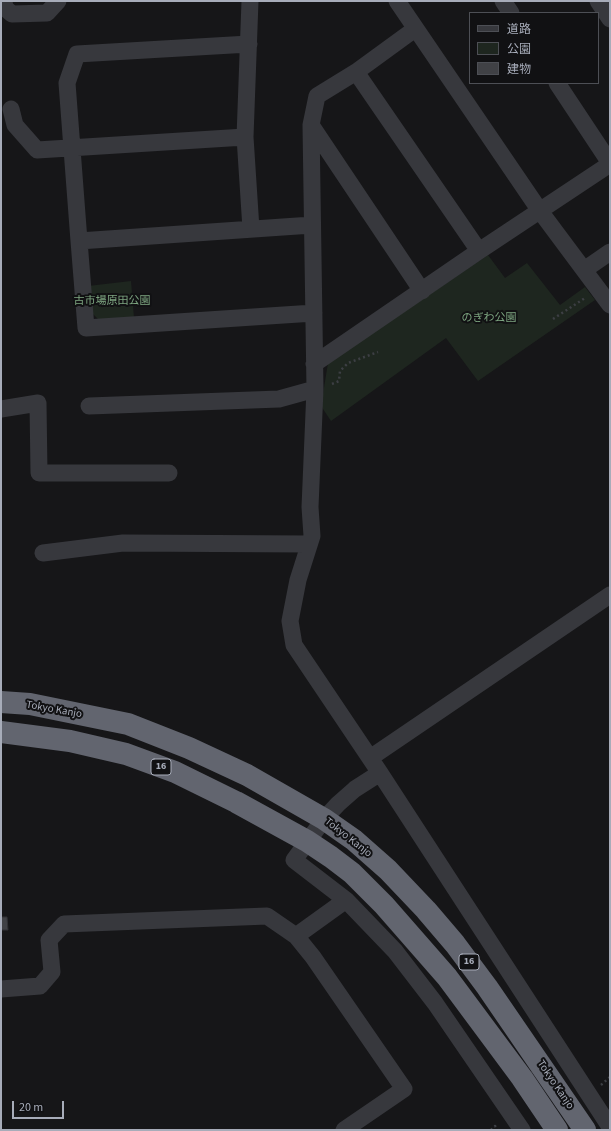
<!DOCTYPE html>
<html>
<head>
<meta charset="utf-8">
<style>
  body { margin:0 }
  #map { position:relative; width:611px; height:1131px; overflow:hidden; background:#161618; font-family:"Source Sans 3","Noto Sans JP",sans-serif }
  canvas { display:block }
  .frame { position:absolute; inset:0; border:2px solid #a7acb9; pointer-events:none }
  .legend { position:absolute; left:469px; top:12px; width:130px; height:72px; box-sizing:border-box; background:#111113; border:1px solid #4d4f55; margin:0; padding:5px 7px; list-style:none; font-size:12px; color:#a7acb9 }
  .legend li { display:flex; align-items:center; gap:8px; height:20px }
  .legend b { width:20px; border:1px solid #4d4f55 }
  .scale { position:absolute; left:12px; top:1101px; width:52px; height:18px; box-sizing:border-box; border:2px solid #a7acb9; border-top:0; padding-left:5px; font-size:12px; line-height:14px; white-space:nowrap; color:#a7acb9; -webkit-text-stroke:3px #111113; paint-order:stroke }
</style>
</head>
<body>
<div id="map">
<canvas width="611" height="1131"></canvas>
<div class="frame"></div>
<ul class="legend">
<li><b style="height:5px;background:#37383d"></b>道路</li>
<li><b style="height:11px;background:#1e261f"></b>公園</li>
<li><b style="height:11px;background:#404145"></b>建物</li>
</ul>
<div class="scale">20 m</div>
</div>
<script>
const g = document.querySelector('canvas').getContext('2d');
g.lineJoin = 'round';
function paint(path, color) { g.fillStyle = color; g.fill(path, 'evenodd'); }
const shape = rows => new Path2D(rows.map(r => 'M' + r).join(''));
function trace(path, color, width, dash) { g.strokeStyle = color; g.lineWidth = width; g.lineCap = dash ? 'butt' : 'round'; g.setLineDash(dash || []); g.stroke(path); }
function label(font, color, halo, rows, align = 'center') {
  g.font = font + ' "Source Sans 3","Noto Sans JP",sans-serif'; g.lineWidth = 4; g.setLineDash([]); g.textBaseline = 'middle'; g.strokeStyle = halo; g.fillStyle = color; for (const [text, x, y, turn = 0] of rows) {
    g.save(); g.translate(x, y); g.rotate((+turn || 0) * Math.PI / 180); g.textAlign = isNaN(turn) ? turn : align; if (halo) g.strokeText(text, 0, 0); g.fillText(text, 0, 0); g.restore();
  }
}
const green = shape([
  [488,255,505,278,527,263,560,305,585,287,595,300,478,381,446,338,331,421,321,406,328,363],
  [131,281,134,318,101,322,91,312,88,286]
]);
const building = shape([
  [1,917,7,917,8,930,1,930,1,940,1,917]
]);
const path = shape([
  [553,319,585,298],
  [332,384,339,381,340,371,348,363,378,352],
  [601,1085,610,1077],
  [491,1130,495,1126,498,1130]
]);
const minor = shape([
  [4,1,5,8,12,14,47,13,58,1],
  [250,1,245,137,251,229],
  [397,1,540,211,610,305],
  [503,1,511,13],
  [598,1,610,19],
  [415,29,356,72,317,96,311,125,315,389,310,507,312,536,298,580,290,621,294,645,380,773,610,1127],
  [356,72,479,251],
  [557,83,610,163],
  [11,109,15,125,37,150,245,137],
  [311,125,422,291],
  [312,225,79,241,86,328,314,313],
  [79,241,67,83,77,54,249,44],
  [584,270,610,252],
  [314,364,479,251,610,164],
  [89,406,279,399,315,389],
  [1,409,38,403,39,473,169,473],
  [43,553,123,543,309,544],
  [370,758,610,595],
  [380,773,355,789,338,804,324,819,294,860,346,900,395,951,435,1003,522,1130],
  [296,936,346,900],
  [1,989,40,986,52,972,49,940,64,924,267,916,296,936,313,957,404,1089,344,1130]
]);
const highway = shape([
  [1,702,30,704,128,724,189,748,247,775,324,819,354,840,388,870,426,910,455,944,487,987,585,1130],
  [1,732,70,741,126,754,175,772,236,802,307,841,331,857,352,873,384,905,447,977,522,1078,557,1130]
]);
const shields = [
  [161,767,20],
  [469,962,20]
];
const shieldNames = [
  ["16",161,767],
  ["16",469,962]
];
const parkNames = [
  ["古市場原田公園",112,302],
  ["のぎわ公園",489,319]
];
const streetNames = [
  ["Tokyo Kanjo",54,710,10],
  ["Tokyo Kanjo",348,838,38],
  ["Tokyo Kanjo",555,1085,56]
];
paint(green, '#1e261f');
paint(building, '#404145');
trace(building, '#303034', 1);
trace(path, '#3d3f44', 2.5, [2, 3]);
trace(minor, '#37383d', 17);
trace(highway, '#62656f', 22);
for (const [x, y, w] of shields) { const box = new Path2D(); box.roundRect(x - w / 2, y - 8, w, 16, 3); g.fillStyle = '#111113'; g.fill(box); trace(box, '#a7acb9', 1); }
label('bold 10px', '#a7acb9', null, shieldNames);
label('11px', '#7da580', '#111113', parkNames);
label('11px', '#a7acb9', '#111113', streetNames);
</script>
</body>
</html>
